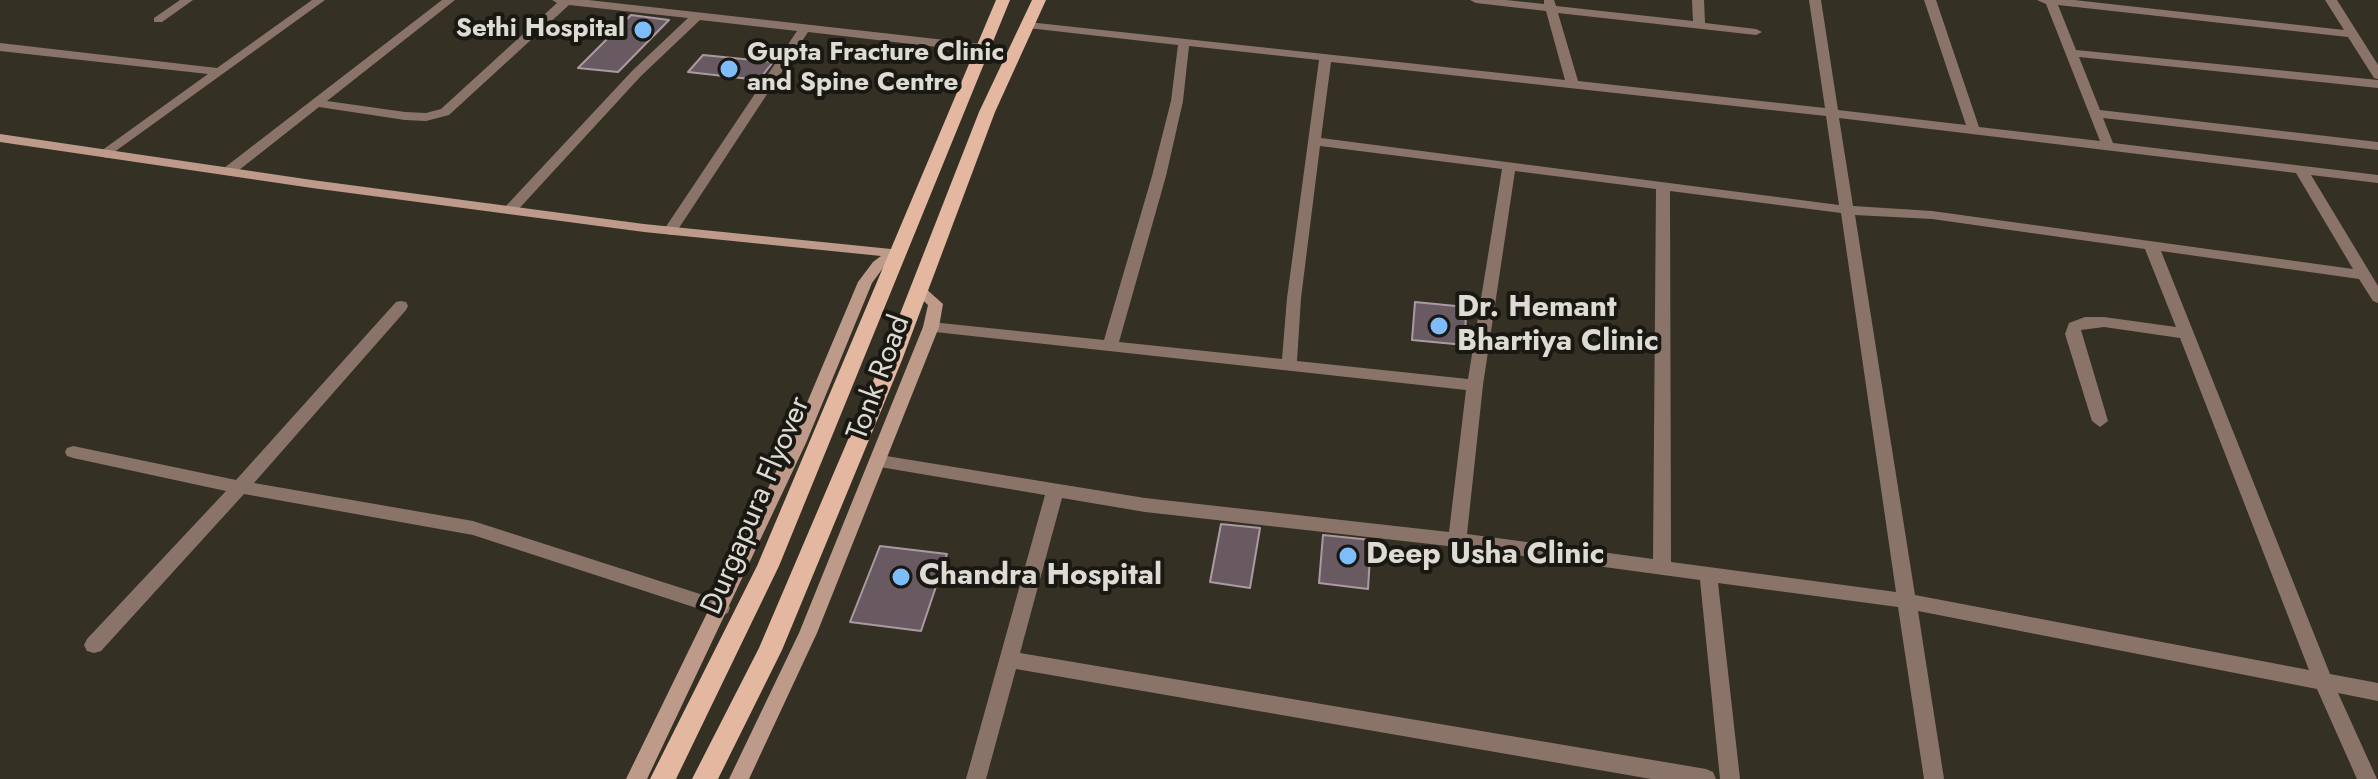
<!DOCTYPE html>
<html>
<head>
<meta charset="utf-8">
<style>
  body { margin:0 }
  canvas { display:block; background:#343023 }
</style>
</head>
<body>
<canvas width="2378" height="779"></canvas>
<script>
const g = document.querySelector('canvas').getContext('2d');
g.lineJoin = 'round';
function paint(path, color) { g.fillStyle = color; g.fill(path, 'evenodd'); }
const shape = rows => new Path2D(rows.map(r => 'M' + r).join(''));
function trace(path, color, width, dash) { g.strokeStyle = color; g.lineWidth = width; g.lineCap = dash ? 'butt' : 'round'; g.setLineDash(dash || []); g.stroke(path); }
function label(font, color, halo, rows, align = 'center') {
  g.font = font + ' Jost,sans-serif'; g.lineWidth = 8; g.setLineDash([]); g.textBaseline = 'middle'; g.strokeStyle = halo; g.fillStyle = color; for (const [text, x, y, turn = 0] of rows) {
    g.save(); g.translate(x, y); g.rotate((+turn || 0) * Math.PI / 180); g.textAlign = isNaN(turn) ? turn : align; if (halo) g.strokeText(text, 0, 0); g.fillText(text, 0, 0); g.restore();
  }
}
const building = shape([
  [631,15,669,20,618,72,578,68,631,15],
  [703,55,773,62,759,80,688,72,703,55],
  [1415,302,1466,307,1465,345,1412,340,1415,302],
  [1221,524,1260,528,1250,588,1210,582,1221,524],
  [1323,535,1371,540,1368,589,1319,583,1323,535],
  [880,546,947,554,921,631,850,622,880,546]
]);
const street = shape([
  [180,0,193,0,162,22,154,22,154,18,180,0],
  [312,0,325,0,106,158,99,154,101,151,208,74,0,51,0,43,217,68,312,0],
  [442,0,455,0,327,101,405,112,426,113,441,109,557,3,552,0,588,0,981,44,987,48,981,52,808,32,675,234,670,235,663,231,797,31,700,20,641,76,515,213,510,214,505,213,503,210,505,207,633,70,688,18,569,5,449,115,426,121,405,120,319,107,234,174,224,174,224,168,442,0],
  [1470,0,1506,0,1544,4,1544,0,1554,0,1556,6,1693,21,1692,0,1704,0,1705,23,1756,29,1762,32,1756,35,1558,13,1578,81,1825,108,1809,0,1821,0,1838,110,1966,125,1924,0,1936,0,1979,127,2100,141,2046,4,2037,0,2074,0,2344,30,2325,0,2337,0,2378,65,2378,79,2374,78,2348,37,2058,5,2076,50,2378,80,2378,88,2079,57,2100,110,2378,142,2378,150,2103,118,2113,143,2378,175,2378,183,2311,175,2378,286,2378,303,2373,301,2359,279,2161,251,2330,674,2378,683,2378,701,2338,693,2377,779,2357,779,2317,689,1918,611,1944,779,1924,779,1898,607,1718,583,1740,779,1720,779,1700,580,1457,547,1145,512,1062,498,1020,653,1706,769,1713,772,1716,779,1651,779,1016,669,986,779,966,779,1045,495,880,467,874,465,872,461,874,457,880,455,1145,498,1449,532,1466,390,926,331,923,327,931,322,1104,340,1152,176,1171,101,1178,45,1028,28,1022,25,1028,22,1565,80,1546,11,1476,3,1470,0],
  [1189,46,1319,60,1287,298,1282,359,1119,342,1166,176,1183,101,1189,46],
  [1331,62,1826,116,1839,205,1321,138,1331,62],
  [1839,118,2296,173,2353,269,1932,211,1853,206,1839,118],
  [1320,146,1502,169,1468,379,1297,361,1301,298,1320,146],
  [1515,171,1656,189,1653,559,1467,534,1483,385,1515,171],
  [1670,191,1841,213,1896,592,1671,562,1670,191],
  [1855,215,1932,219,2145,249,2176,327,2104,317,2085,317,2069,323,2065,334,2092,421,2100,427,2108,421,2081,330,2104,327,2180,338,2309,670,1915,595,1855,215],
  [401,301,406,302,408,306,406,310,254,483,473,521,728,603,730,608,728,613,721,616,473,535,244,494,101,651,94,653,87,651,84,645,87,639,226,491,73,458,67,456,65,452,67,448,73,446,236,480,396,302,401,301]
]);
const secondary = shape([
  [0,134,312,180,644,224,901,250,903,253,901,256,883,268,872,283,806,443,647,779,626,779,790,443,858,282,873,262,881,256,644,232,312,188,0,142,0,134],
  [919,285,924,287,943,304,939,327,817,633,749,779,729,779,799,633,923,327,928,305,912,290,919,285]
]);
const primary = shape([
  [996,0,1010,0,779,566,676,779,650,779,757,566,996,0],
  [1032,0,1046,0,995,112,902,360,782,650,718,779,692,779,759,648,882,360,979,112,1032,0]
]);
const markers = [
  [643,30,10,"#7fbdfa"],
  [729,69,10,"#7fbdfa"],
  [1439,326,10,"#7fbdfa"],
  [1348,556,10,"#7fbdfa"],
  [901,577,10,"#7fbdfa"]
];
const farPoinames = [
  ["Sethi Hospital",625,30],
  ["Gupta Fracture Clinic",747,54,"left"],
  ["and Spine Centre",747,84,"left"]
];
const poiNames = [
  ["Dr. Hemant",1457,309],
  ["Bhartiya Clinic",1457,343],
  ["Deep Usha Clinic",1366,556],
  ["Chandra Hospital",919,577]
];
const streetNames = [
  ["Tonk Road",880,378,-70],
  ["Durgapura Flyover",757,506,-67]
];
paint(building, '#695a62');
trace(building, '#ab9aa3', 2);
paint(street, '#8a7469');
paint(secondary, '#bd9a89');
paint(primary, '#e4b7a1');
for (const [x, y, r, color] of markers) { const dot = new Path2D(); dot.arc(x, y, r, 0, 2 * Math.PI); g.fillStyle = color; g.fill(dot); trace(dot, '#1a1812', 3); }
label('bold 26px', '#dddbd3', '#1a1812', farPoinames, 'right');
label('bold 30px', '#dddbd3', '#1a1812', poiNames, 'left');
label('30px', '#dddbd3', '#1a1812', streetNames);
</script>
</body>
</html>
